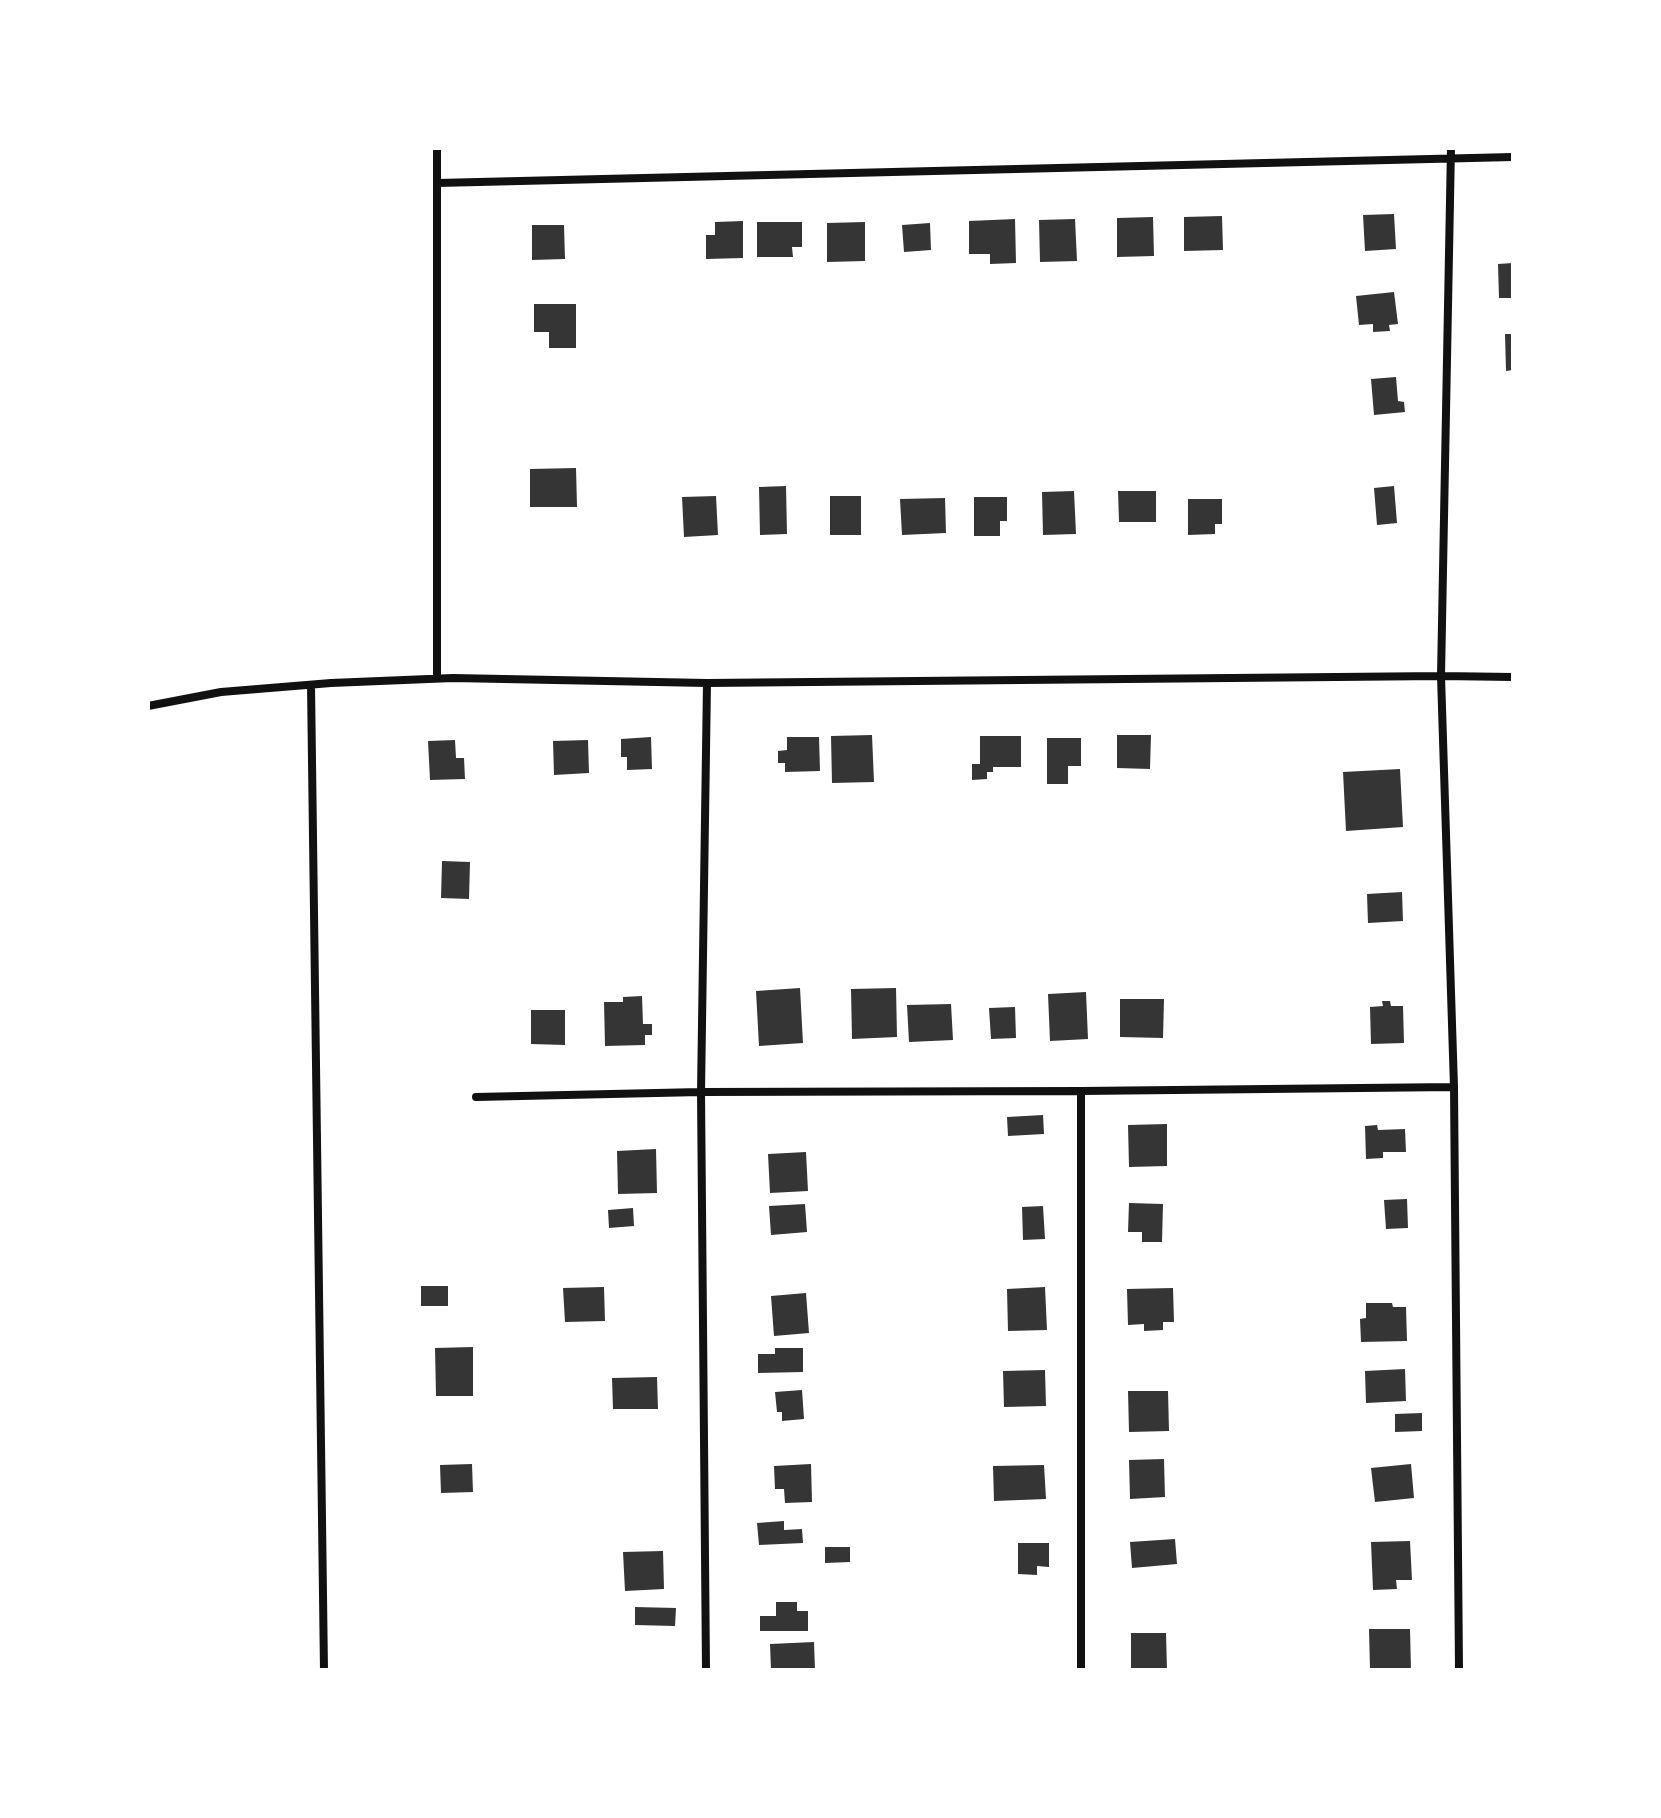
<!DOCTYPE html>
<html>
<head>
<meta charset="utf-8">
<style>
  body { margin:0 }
  #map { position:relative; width:1661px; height:1818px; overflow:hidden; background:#fff; font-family:"Roboto Condensed",sans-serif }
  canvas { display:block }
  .frame { position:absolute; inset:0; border:150px solid #fff; pointer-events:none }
</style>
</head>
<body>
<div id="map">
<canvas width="1661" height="1818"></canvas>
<div class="frame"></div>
</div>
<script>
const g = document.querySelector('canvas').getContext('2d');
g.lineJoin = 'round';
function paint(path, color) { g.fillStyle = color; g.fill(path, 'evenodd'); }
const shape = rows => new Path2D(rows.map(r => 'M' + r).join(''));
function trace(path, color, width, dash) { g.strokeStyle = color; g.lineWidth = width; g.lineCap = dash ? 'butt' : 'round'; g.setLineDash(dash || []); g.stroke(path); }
const building = shape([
  [1394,214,1396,249,1365,251,1363,215],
  [1222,216,1223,250,1184,251,1184,217],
  [1153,217,1154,256,1117,257,1117,218],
  [1015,219,1016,263,990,264,990,254,969,254,969,221],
  [1075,219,1077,261,1040,262,1039,220],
  [743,221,743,258,706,259,706,235,715,235,715,222],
  [757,222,802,222,802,247,792,247,793,257,757,257],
  [865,222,865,261,827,262,827,223],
  [930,223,931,250,904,252,902,225],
  [532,225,564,225,565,259,532,260],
  [1513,263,1513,298,1499,298,1498,264],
  [1394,292,1398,324,1389,325,1390,331,1373,332,1373,324,1359,325,1356,296],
  [534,304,576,304,576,348,549,348,549,332,534,332],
  [1505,334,1513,334,1513,370,1506,371],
  [1396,377,1398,401,1404,402,1405,412,1374,415,1371,379],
  [576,468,577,507,530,507,530,469],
  [786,486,787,534,760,535,759,487],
  [1394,486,1397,523,1377,525,1374,488],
  [1074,491,1076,534,1043,535,1042,492],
  [1118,491,1156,491,1156,522,1119,522],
  [716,496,718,535,684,537,682,497],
  [830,496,861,496,861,535,830,535],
  [974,497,1007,497,1007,521,1000,521,1000,536,974,536],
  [945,498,946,533,902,535,900,499],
  [1188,499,1222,499,1222,524,1215,524,1215,534,1188,535],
  [872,735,874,782,832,783,831,736],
  [1117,735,1151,735,1150,769,1117,768],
  [980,736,1021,736,1021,767,993,767,993,772,987,772,987,779,972,780,972,764,980,764],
  [651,737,652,769,627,770,627,757,621,757,621,739],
  [787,737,819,737,820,771,785,772,785,763,778,763,778,751,787,750],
  [1047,738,1081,738,1081,766,1068,766,1068,784,1047,784],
  [455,740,456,758,464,758,465,779,430,780,428,741],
  [588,740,589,773,554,775,553,741],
  [1400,769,1403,827,1346,831,1343,772],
  [442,861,470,862,469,899,441,898],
  [1402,892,1403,921,1368,923,1367,894],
  [800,988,803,1043,759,1046,756,991],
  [896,988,897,1037,852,1039,851,989],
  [1086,992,1088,1039,1050,1041,1048,994],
  [642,996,643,1024,652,1024,652,1035,645,1035,645,1045,605,1046,604,1002,623,1002,623,997],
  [1120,999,1164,999,1163,1038,1120,1037],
  [1382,1001,1390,1001,1391,1006,1403,1006,1404,1043,1371,1044,1370,1007,1383,1006],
  [951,1004,953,1040,909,1042,907,1005],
  [1015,1007,1016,1038,991,1039,989,1008],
  [531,1010,565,1010,565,1045,531,1044],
  [1043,1115,1044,1134,1008,1136,1007,1117],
  [1167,1124,1167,1166,1129,1167,1128,1125],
  [1377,1125,1378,1130,1405,1129,1406,1152,1383,1152,1383,1158,1366,1159,1365,1126],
  [656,1149,657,1193,618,1194,617,1151],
  [806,1152,808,1191,770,1193,768,1154],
  [1407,1199,1408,1228,1386,1229,1384,1200],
  [1129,1203,1163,1204,1162,1242,1142,1242,1142,1232,1128,1232],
  [805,1204,807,1232,771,1235,769,1206],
  [1043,1206,1045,1239,1023,1240,1022,1207],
  [633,1208,634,1226,609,1228,608,1210],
  [421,1286,448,1286,448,1306,421,1306],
  [604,1287,605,1321,565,1322,563,1288],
  [1045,1287,1047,1330,1008,1331,1007,1289],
  [1173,1288,1174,1322,1163,1322,1163,1330,1144,1331,1144,1324,1128,1325,1127,1289],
  [806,1293,809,1333,774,1336,771,1296],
  [1366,1303,1392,1303,1393,1307,1406,1307,1407,1341,1361,1342,1360,1319,1366,1318],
  [473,1347,473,1396,436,1396,435,1348],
  [775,1348,803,1348,803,1372,758,1373,758,1354,775,1354],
  [1405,1369,1406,1401,1366,1403,1365,1371],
  [1045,1370,1046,1406,1004,1407,1003,1371],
  [657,1377,658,1409,613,1409,612,1378],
  [802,1390,804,1419,782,1421,782,1412,777,1412,775,1392],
  [1128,1391,1168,1391,1169,1431,1129,1432],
  [1422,1413,1422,1431,1395,1432,1395,1414],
  [1164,1459,1165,1497,1130,1499,1129,1460],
  [472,1464,473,1492,441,1493,440,1465],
  [811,1464,812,1502,785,1503,784,1489,775,1489,774,1466],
  [1411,1464,1414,1498,1375,1502,1371,1468],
  [1044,1465,1046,1499,994,1501,993,1466],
  [784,1521,784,1530,802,1529,803,1543,759,1545,757,1523],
  [1175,1539,1177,1564,1132,1568,1130,1542],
  [1410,1541,1412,1580,1396,1580,1397,1589,1373,1590,1371,1542],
  [1018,1543,1049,1543,1049,1567,1037,1566,1037,1575,1018,1574],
  [825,1547,850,1547,850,1562,825,1563],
  [663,1551,664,1589,625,1591,623,1552],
  [776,1602,797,1602,797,1611,808,1611,808,1631,760,1631,760,1616,776,1616],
  [635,1607,676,1608,675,1626,635,1625],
  [1369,1629,1410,1629,1411,1670,1370,1670],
  [1131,1633,1166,1633,1167,1670,1131,1670],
  [814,1642,815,1670,771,1670,770,1644]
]);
const minor = shape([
  [437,148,437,678],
  [1451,148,1441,676,1454,1087,1459,1670],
  [437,183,1513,157],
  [311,685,324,1670],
  [148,706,221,692,331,683,453,678,707,683,1441,676,1513,677],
  [476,1097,701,1092,1081,1091,1454,1087],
  [706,1670,701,1092,707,683],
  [1081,1670,1081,1091]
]);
paint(building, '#353535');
trace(minor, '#111', 8);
</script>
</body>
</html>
